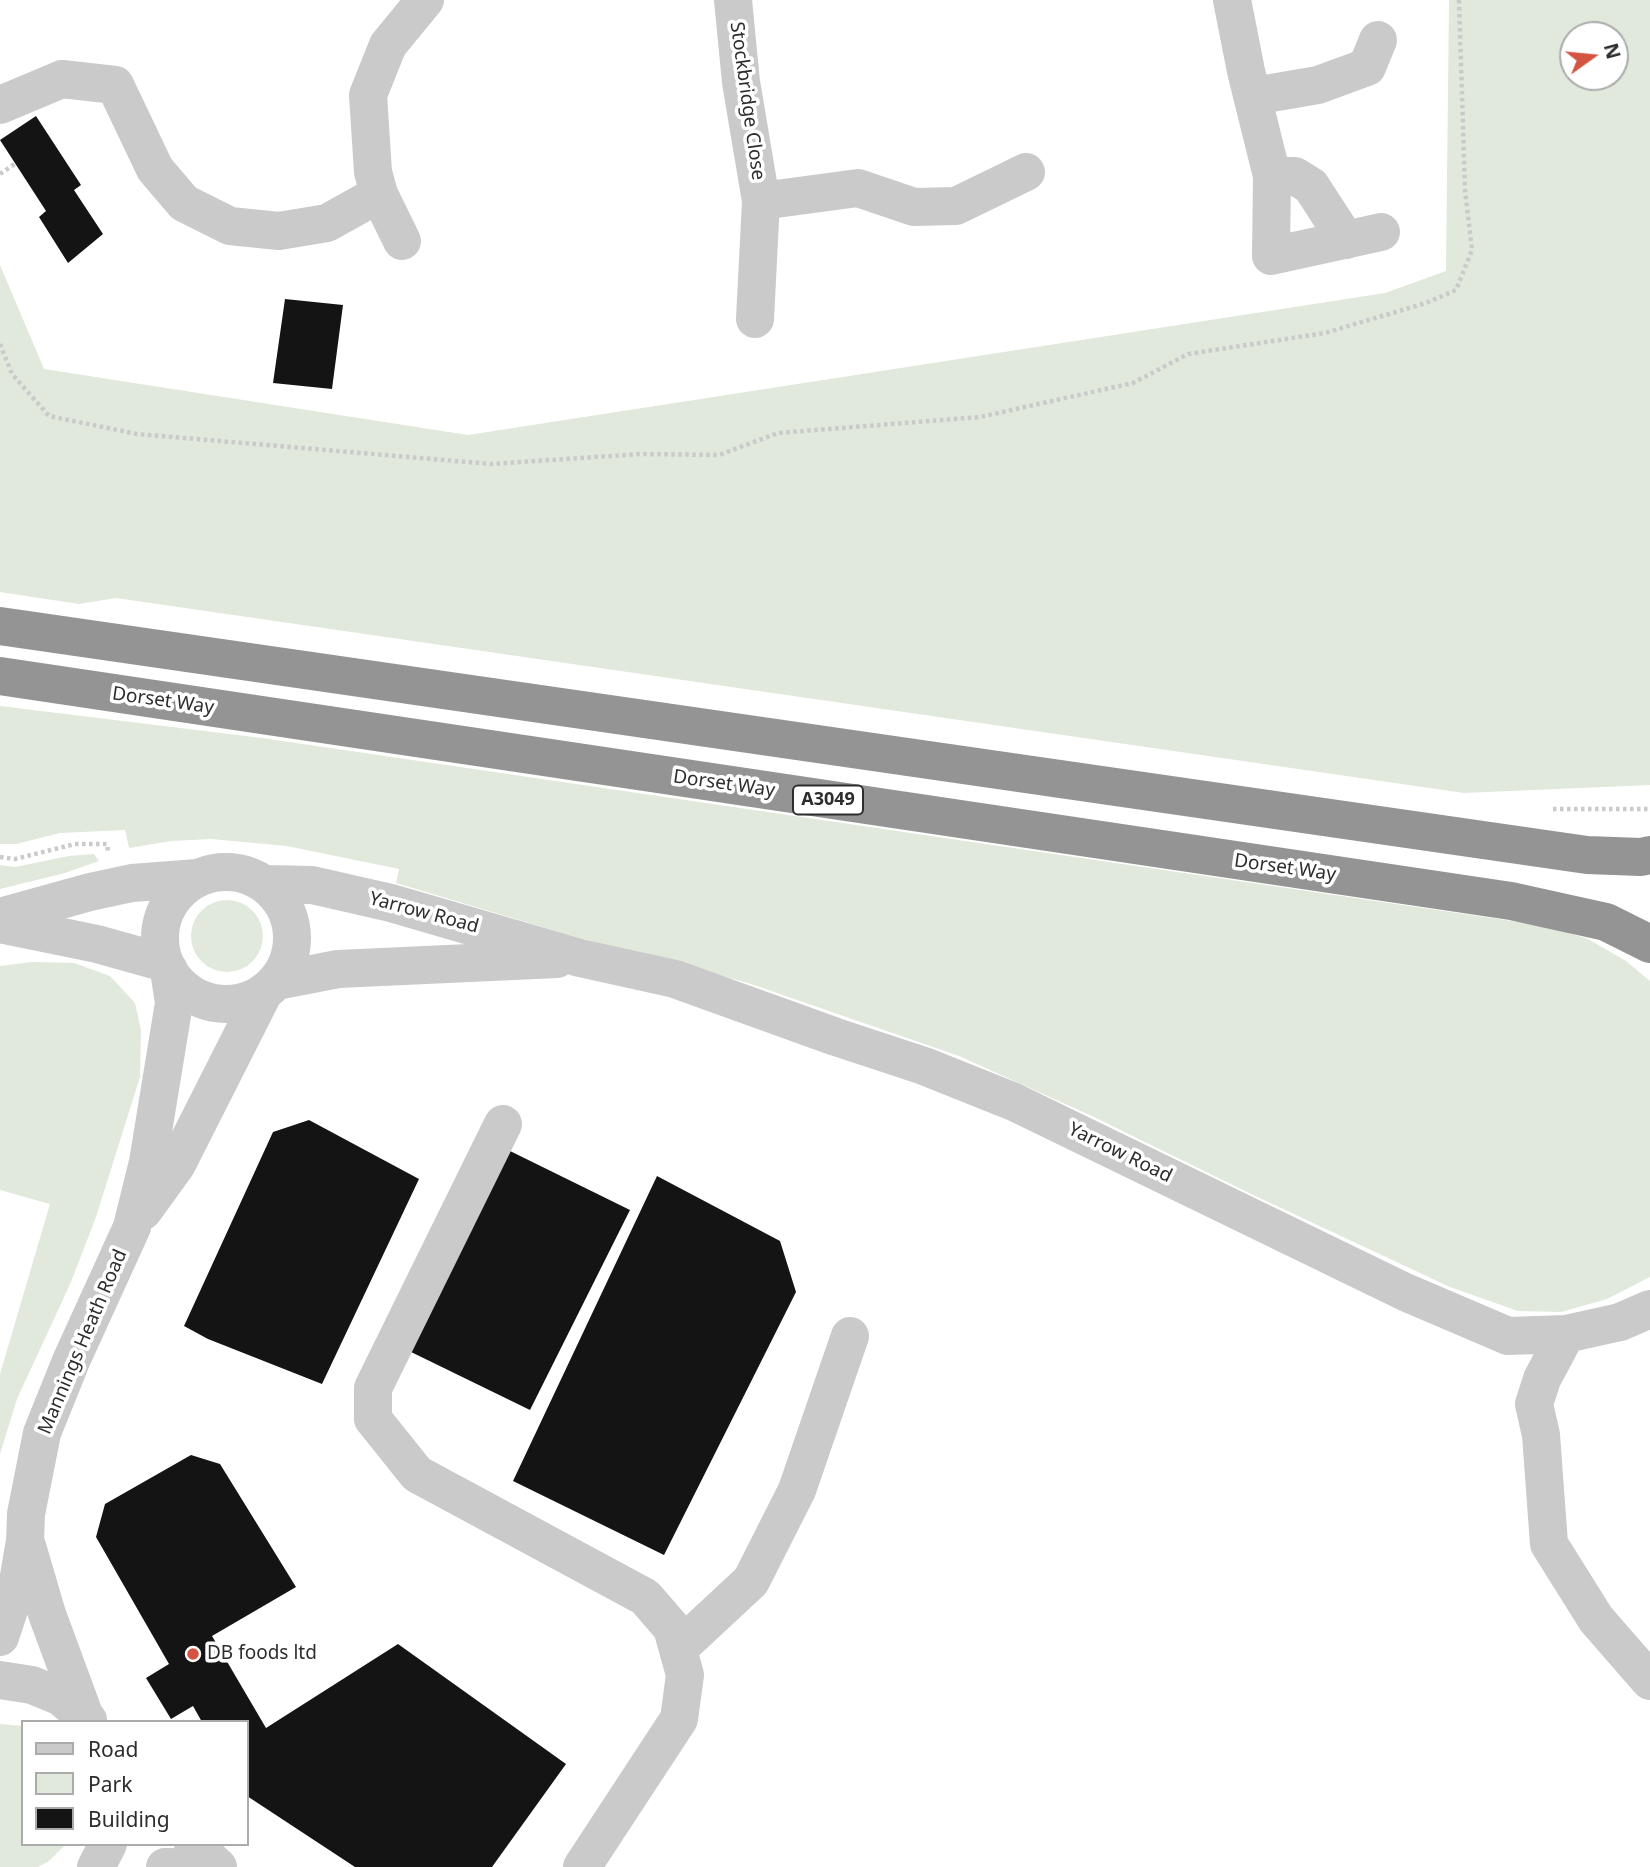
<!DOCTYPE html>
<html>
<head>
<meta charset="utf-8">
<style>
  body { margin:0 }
  #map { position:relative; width:1650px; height:1867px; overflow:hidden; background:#fff; font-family:"Noto Sans",sans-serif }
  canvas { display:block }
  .legend { position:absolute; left:21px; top:1720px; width:228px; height:126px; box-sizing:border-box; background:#fff; border:2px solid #ababab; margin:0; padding:9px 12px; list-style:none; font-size:21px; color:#2d2d2d }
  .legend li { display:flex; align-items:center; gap:14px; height:35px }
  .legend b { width:35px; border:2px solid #ababab }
  .north { position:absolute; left:1559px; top:21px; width:70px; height:70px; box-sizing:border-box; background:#fff; border:2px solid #ababab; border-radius:50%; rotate:75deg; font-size:19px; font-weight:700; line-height:28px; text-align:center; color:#2d2d2d }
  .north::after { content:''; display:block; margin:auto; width:24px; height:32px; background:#d35440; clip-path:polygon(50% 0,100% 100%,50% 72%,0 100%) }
</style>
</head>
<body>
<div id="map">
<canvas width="1650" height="1867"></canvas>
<ul class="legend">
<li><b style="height:9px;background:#cacaca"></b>Road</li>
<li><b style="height:19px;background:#e0e9dc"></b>Park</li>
<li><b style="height:19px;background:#141414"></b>Building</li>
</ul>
<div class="north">N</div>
</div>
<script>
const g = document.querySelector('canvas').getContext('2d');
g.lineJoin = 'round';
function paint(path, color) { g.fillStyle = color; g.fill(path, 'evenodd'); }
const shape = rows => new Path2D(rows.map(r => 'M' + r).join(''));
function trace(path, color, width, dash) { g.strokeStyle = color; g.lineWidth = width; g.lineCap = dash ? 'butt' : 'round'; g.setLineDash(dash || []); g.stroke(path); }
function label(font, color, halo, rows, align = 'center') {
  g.font = font + ' "Noto Sans",sans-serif'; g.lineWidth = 7; g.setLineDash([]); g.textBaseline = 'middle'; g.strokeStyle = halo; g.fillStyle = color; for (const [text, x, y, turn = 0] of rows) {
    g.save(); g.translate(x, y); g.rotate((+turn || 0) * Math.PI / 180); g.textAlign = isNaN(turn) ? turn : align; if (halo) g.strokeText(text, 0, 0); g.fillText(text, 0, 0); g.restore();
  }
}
const green = shape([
  [1449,0,1650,0,1650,785,1464,793,116,598,79,604,0,592,0,265,44,369,468,435,1385,293,1446,271],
  [1573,35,1615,35,1615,77,1573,77],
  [0,706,262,738,1546,926,1588,939,1626,961,1650,981,1650,1277,1607,1299,1561,1312,1518,1311,1450,1287,1249,1193,1094,1117,959,1056,748,983,569,935,396,883,399,869,287,846,211,839,171,841,129,848,125,830,60,833,16,844,0,844],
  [94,854,99,861,65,873,0,889,0,865,15,867,69,856],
  '191 936a36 36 0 1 1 72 0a36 36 0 1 1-72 0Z',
  [32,962,74,963,110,976,135,1003,141,1030,140,1077,96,1217,71,1282,17,1399,0,1454,0,1374,50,1204,0,1190,0,966],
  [0,1724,23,1726,23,1844,66,1844,49,1861,38,1867,0,1867]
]);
const building = shape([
  [36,116,81,185,74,190,103,234,68,263,39,217,46,211,0,140],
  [285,299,343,305,332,389,273,383],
  [309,1120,419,1179,322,1384,208,1339,184,1326,273,1132],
  [508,1150,630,1210,530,1410,409,1351],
  [657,1176,780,1241,796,1292,664,1555,513,1481],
  [191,1455,220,1464,296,1587,212,1636,266,1728,398,1644,566,1764,492,1867,355,1867,247,1796,247,1722,202,1722,193,1706,171,1719,146,1678,169,1664,96,1537,105,1504]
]);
const path = shape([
  [0,174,16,163],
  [0,344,12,374,49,416,137,434,491,464,640,454,719,455,778,433,980,417,1133,383,1188,354,1325,333,1426,303,1456,290,1472,250,1465,190,1459,0],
  [1553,809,1650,809],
  [0,857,15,859,75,844,107,844,108,851]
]);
const minor = shape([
  [733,0,741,82,761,201,755,319],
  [1232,0,1246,71,1272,176,1271,256,1381,232],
  [1254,96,1318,85,1367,67,1378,40],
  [0,105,62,79,115,85,155,169,184,203,230,226,279,231,327,223,379,194,373,172,368,95,388,45,425,0],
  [1272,176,1295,176,1311,186,1346,240],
  [379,194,402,241],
  [761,201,858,188,914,207,956,206,1026,172],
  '160 938a66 66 0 1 1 132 0a66 66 0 1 1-132 0Z',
  [265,884,312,885,391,903,580,958,675,979,836,1037,924,1066,1014,1102,1405,1292,1508,1336,1566,1334,1620,1322,1650,1309],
  [0,917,90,892,132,883,198,878],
  [0,924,97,944,165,963],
  [276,981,338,969,557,959],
  [503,1124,373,1388,373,1419,417,1474,645,1597,672,1628,685,1675,679,1719,582,1867],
  [143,1211,177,1164,264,992],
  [1566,1334,1542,1379,1534,1404,1541,1435,1549,1544,1596,1619,1650,1681],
  [27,1546,47,1614,85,1717],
  [0,1637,18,1582,25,1541,26,1514,42,1433,71,1361,132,1227,148,1162,174,1003,169,970],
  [678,1649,751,1581,797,1490,850,1336],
  [0,1680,32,1685,61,1697,88,1720],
  [193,1844,218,1867],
  [96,1867,108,1844],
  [165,1867,171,1867]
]);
const highway = shape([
  [0,626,1587,855,1641,857,1650,855],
  [0,676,1511,901,1606,922,1650,944]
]);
const markers = [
  [193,1654,7,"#d35440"]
];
const shields = [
  [828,800,70]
];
const shieldNames = [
  ["A3049",828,800]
];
const streetNames = [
  ["Stockbridge Close",747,101,82],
  ["Dorset Way",163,701,8],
  ["Dorset Way",724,784,8],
  ["Dorset Way",1285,868,8],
  ["Yarrow Road",424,913,15],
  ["Yarrow Road",1120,1153,26],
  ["Mannings Heath Road",83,1342,-67]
];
const poiNames = [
  ["DB foods ltd",207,1654]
];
paint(green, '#e0e9dc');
paint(building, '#141414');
trace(path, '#cacaca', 4.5, [3.5, 3.5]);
trace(minor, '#cacaca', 38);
trace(highway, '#949494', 38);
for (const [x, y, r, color] of markers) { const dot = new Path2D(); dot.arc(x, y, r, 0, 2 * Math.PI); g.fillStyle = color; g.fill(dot); trace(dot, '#fff', 2.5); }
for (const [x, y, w] of shields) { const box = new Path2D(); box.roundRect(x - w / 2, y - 14.5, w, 29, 5); g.fillStyle = '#fff'; g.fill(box); trace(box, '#2d2d2d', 2); }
label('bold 18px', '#2d2d2d', null, shieldNames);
label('19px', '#2d2d2d', '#fff', streetNames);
label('19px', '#2d2d2d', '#fff', poiNames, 'left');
</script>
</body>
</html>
